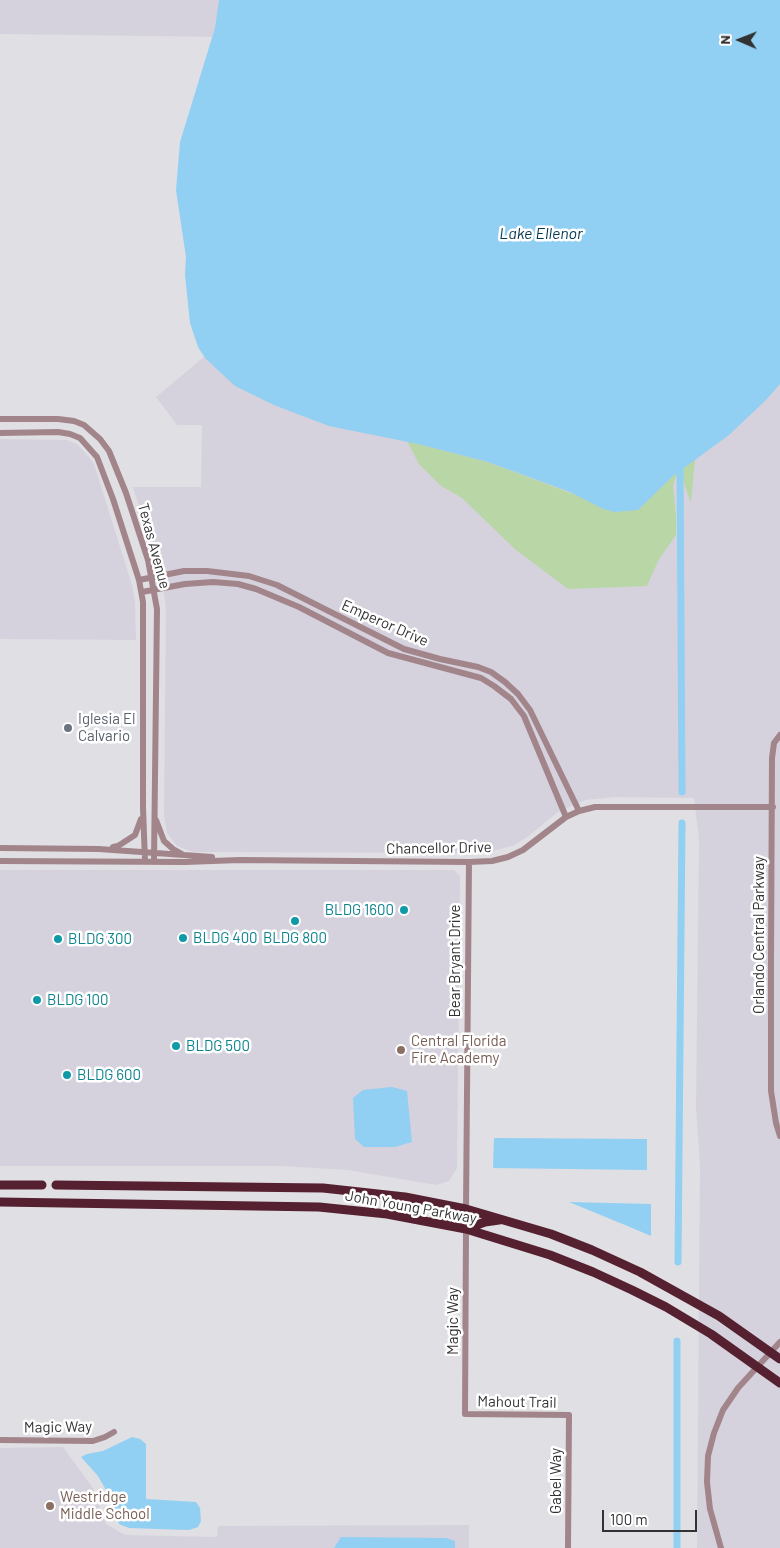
<!DOCTYPE html>
<html>
<head>
<meta charset="utf-8">
<style>
  body { margin:0 }
  #map { position:relative; width:780px; height:1548px; overflow:hidden; background:#e0dfe3; font-family:Barlow,sans-serif }
  canvas { display:block }
  .north { position:absolute; left:715px; top:15px; width:50px; height:50px; -webkit-text-stroke:4px #fff; paint-order:stroke; rotate:271deg; font-size:14px; font-weight:700; line-height:20px; text-align:center; color:#323233 }
  .north::after { content:''; display:block; margin:auto; width:18px; height:22px; background:#323233; clip-path:polygon(50% 0,100% 100%,50% 72%,0 100%) }
  .scale { position:absolute; left:602px; top:1510px; width:95px; height:22px; box-sizing:border-box; border:2px solid #323233; border-top:0; padding-left:6px; font-size:15px; line-height:18px; white-space:nowrap; color:#323233; -webkit-text-stroke:4px #fff; paint-order:stroke }
</style>
</head>
<body>
<div id="map">
<canvas width="780" height="1548"></canvas>
<div class="north">N</div>
<div class="scale">100 m</div>
</div>
<script>
const g = document.querySelector('canvas').getContext('2d');
g.lineJoin = 'round';
function paint(path, color) { g.fillStyle = color; g.fill(path, 'evenodd'); }
const shape = rows => new Path2D(rows.map(r => 'M' + r).join(''));
function trace(path, color, width, dash) { g.strokeStyle = color; g.lineWidth = width; g.lineCap = dash ? 'butt' : 'round'; g.setLineDash(dash || []); g.stroke(path); }
function label(font, color, halo, rows, align = 'center') {
  g.font = font + ' Barlow,sans-serif'; g.lineWidth = 5; g.setLineDash([]); g.textBaseline = 'middle'; g.strokeStyle = halo; g.fillStyle = color; for (const [text, x, y, turn = 0] of rows) {
    g.save(); g.translate(x, y); g.rotate((+turn || 0) * Math.PI / 180); g.textAlign = isNaN(turn) ? turn : align; if (halo) g.strokeText(text, 0, 0); g.fillText(text, 0, 0); g.restore();
  }
}
const built = shape([
  [0,0,238,0,227,37,0,34],
  [780,333,780,1548,697,1548,700,1166,696,1107,699,839,694,798,614,797,585,800,558,812,526,838,512,846,485,853,193,852,177,846,167,833,164,815,166,609,163,584,133,487,201,487,202,425,177,425,156,397,229,336],
  [0,439,67,440,77,444,88,456,94,464,132,585,135,601,136,640,0,639],
  [0,870,454,870,460,876,457,1168,449,1181,436,1185,348,1170,280,1166,0,1166],
  [63,1447,93,1488,106,1524,125,1535,217,1537,218,1526,469,1525,469,1548,0,1548,0,1448]
]);
const green = shape([
  [407,441,488,462,584,498,638,510,673,476,695,459,691,503,682,477,676,476,673,486,676,516,676,535,658,561,647,586,568,589,516,550,462,498,441,486,419,464]
]);
const water = shape([
  [219,0,780,0,780,384,766,400,729,435,673,476,638,510,615,512,603,509,570,492,488,462,418,444,329,426,274,405,235,386,205,358,198,347,190,323,185,275,186,257,176,190,180,142,215,28],
  [392,1087,407,1091,412,1142,395,1147,364,1147,355,1139,353,1098,363,1090],
  [494,1138,647,1139,647,1170,493,1168],
  [569,1202,651,1204,651,1236,625,1225],
  [132,1437,140,1439,146,1444,146,1499,196,1502,200,1508,201,1521,198,1527,189,1530,129,1528,119,1524,106,1490,98,1476,81,1457,87,1454,103,1451],
  [341,1537,446,1538,455,1541,455,1548,334,1548]
]);
const canal = shape([
  [680,462,682,792],
  [678,1262,682,823],
  [677,1548,677,1341]
]);
const minor = shape([
  [0,419,58,419,74,421,84,425,100,439,109,451,126,493,148,560,157,609,154,861],
  [0,433,58,432,70,434,80,438,97,457,113,499,139,580,143,602,143,808,145,861],
  [139,580,184,571,207,571,249,576,277,585,404,649,440,659,478,667,491,672,505,682,518,694,530,710,579,811],
  [142,592,185,584,213,582,238,584,256,589,299,607,388,653,481,678,494,686,511,699,524,716,566,817],
  [780,735,774,743,772,758,771,958,771,1091,776,1123,780,1136],
  [156,820,164,841,173,849,182,854],
  [113,847,118,846,135,835,141,819],
  [0,848,99,849,212,857],
  [0,861,185,862,240,860,469,862,492,861,508,857,523,850,566,817,579,811,595,807,773,807],
  [466,1209,469,862],
  [466,1229,465,1414,569,1415,568,1548],
  [0,1440,93,1441,105,1437,114,1432],
  [721,1548,710,1509,707,1482,708,1456,714,1433,723,1410,738,1388,780,1342]
]);
const highway = shape([
  [0,1185,42,1185],
  [56,1185,323,1188,405,1197,466,1209,551,1234,592,1250,640,1272,719,1316,780,1359],
  [0,1202,319,1207,387,1214,466,1229,550,1255,593,1272,632,1290,666,1307,711,1334,780,1383],
  [434,1220,449,1218,466,1209],
  [466,1229,485,1222,499,1220]
]);
const markers = [
  [68,728,5,"#6b7280"],
  [404,910,5,"#0f9aa8"],
  [295,921,5,"#0f9aa8"],
  [183,938,5,"#0f9aa8"],
  [58,939,5,"#0f9aa8"],
  [37,1000,5,"#0f9aa8"],
  [176,1046,5,"#0f9aa8"],
  [401,1050,5,"#8d6e63"],
  [67,1075,5,"#0f9aa8"],
  [50,1506,5,"#8d6e63"]
];
const streetNames = [
  ["Texas Avenue",154,546,75],
  ["Emperor Drive",385,623,24],
  ["Chancellor Drive",439,848,-1],
  ["Orlando Central Parkway",759,935,-90],
  ["Bear Bryant Drive",455,961,-90],
  ["John Young Parkway",411,1207,10],
  ["Magic Way",453,1321,-90],
  ["Mahout Trail",517,1402,1],
  ["Magic Way",58,1427,-1],
  ["Gabel Way",556,1481,-90]
];
const worshipNames = [
  ["Iglesia El",78,719],
  ["Calvario",78,736]
];
const cultureNames = [
  ["BLDG 1600",394,910,"right"],
  ["BLDG 400",193,938],
  ["BLDG 800",295,938,"center"],
  ["BLDG 300",68,939],
  ["BLDG 100",47,1000],
  ["BLDG 500",186,1046],
  ["BLDG 600",77,1075]
];
const educationNames = [
  ["Central Florida",411,1041],
  ["Fire Academy",411,1058],
  ["Westridge",60,1497],
  ["Middle School",60,1514]
];
const waterNames = [
  ["Lake Ellenor",541,234]
];
paint(built, '#d5d2dd');
paint(green, '#b9d6a7');
paint(water, '#91cff3');
trace(canal, '#91cff3', 7);
trace(minor, '#a2858b', 6);
trace(highway, '#552030', 9);
for (const [x, y, r, color] of markers) { const dot = new Path2D(); dot.arc(x, y, r, 0, 2 * Math.PI); g.fillStyle = color; g.fill(dot); trace(dot, '#fff', 2); }
label('15px', '#323233', '#fff', streetNames);
label('15px', '#5b616d', '#fff', worshipNames, 'left');
label('15px', '#0d838f', '#fff', cultureNames, 'left');
label('15px', '#785e54', '#fff', educationNames, 'left');
label('italic 16px', '#033850', '#fff', waterNames);
</script>
</body>
</html>
